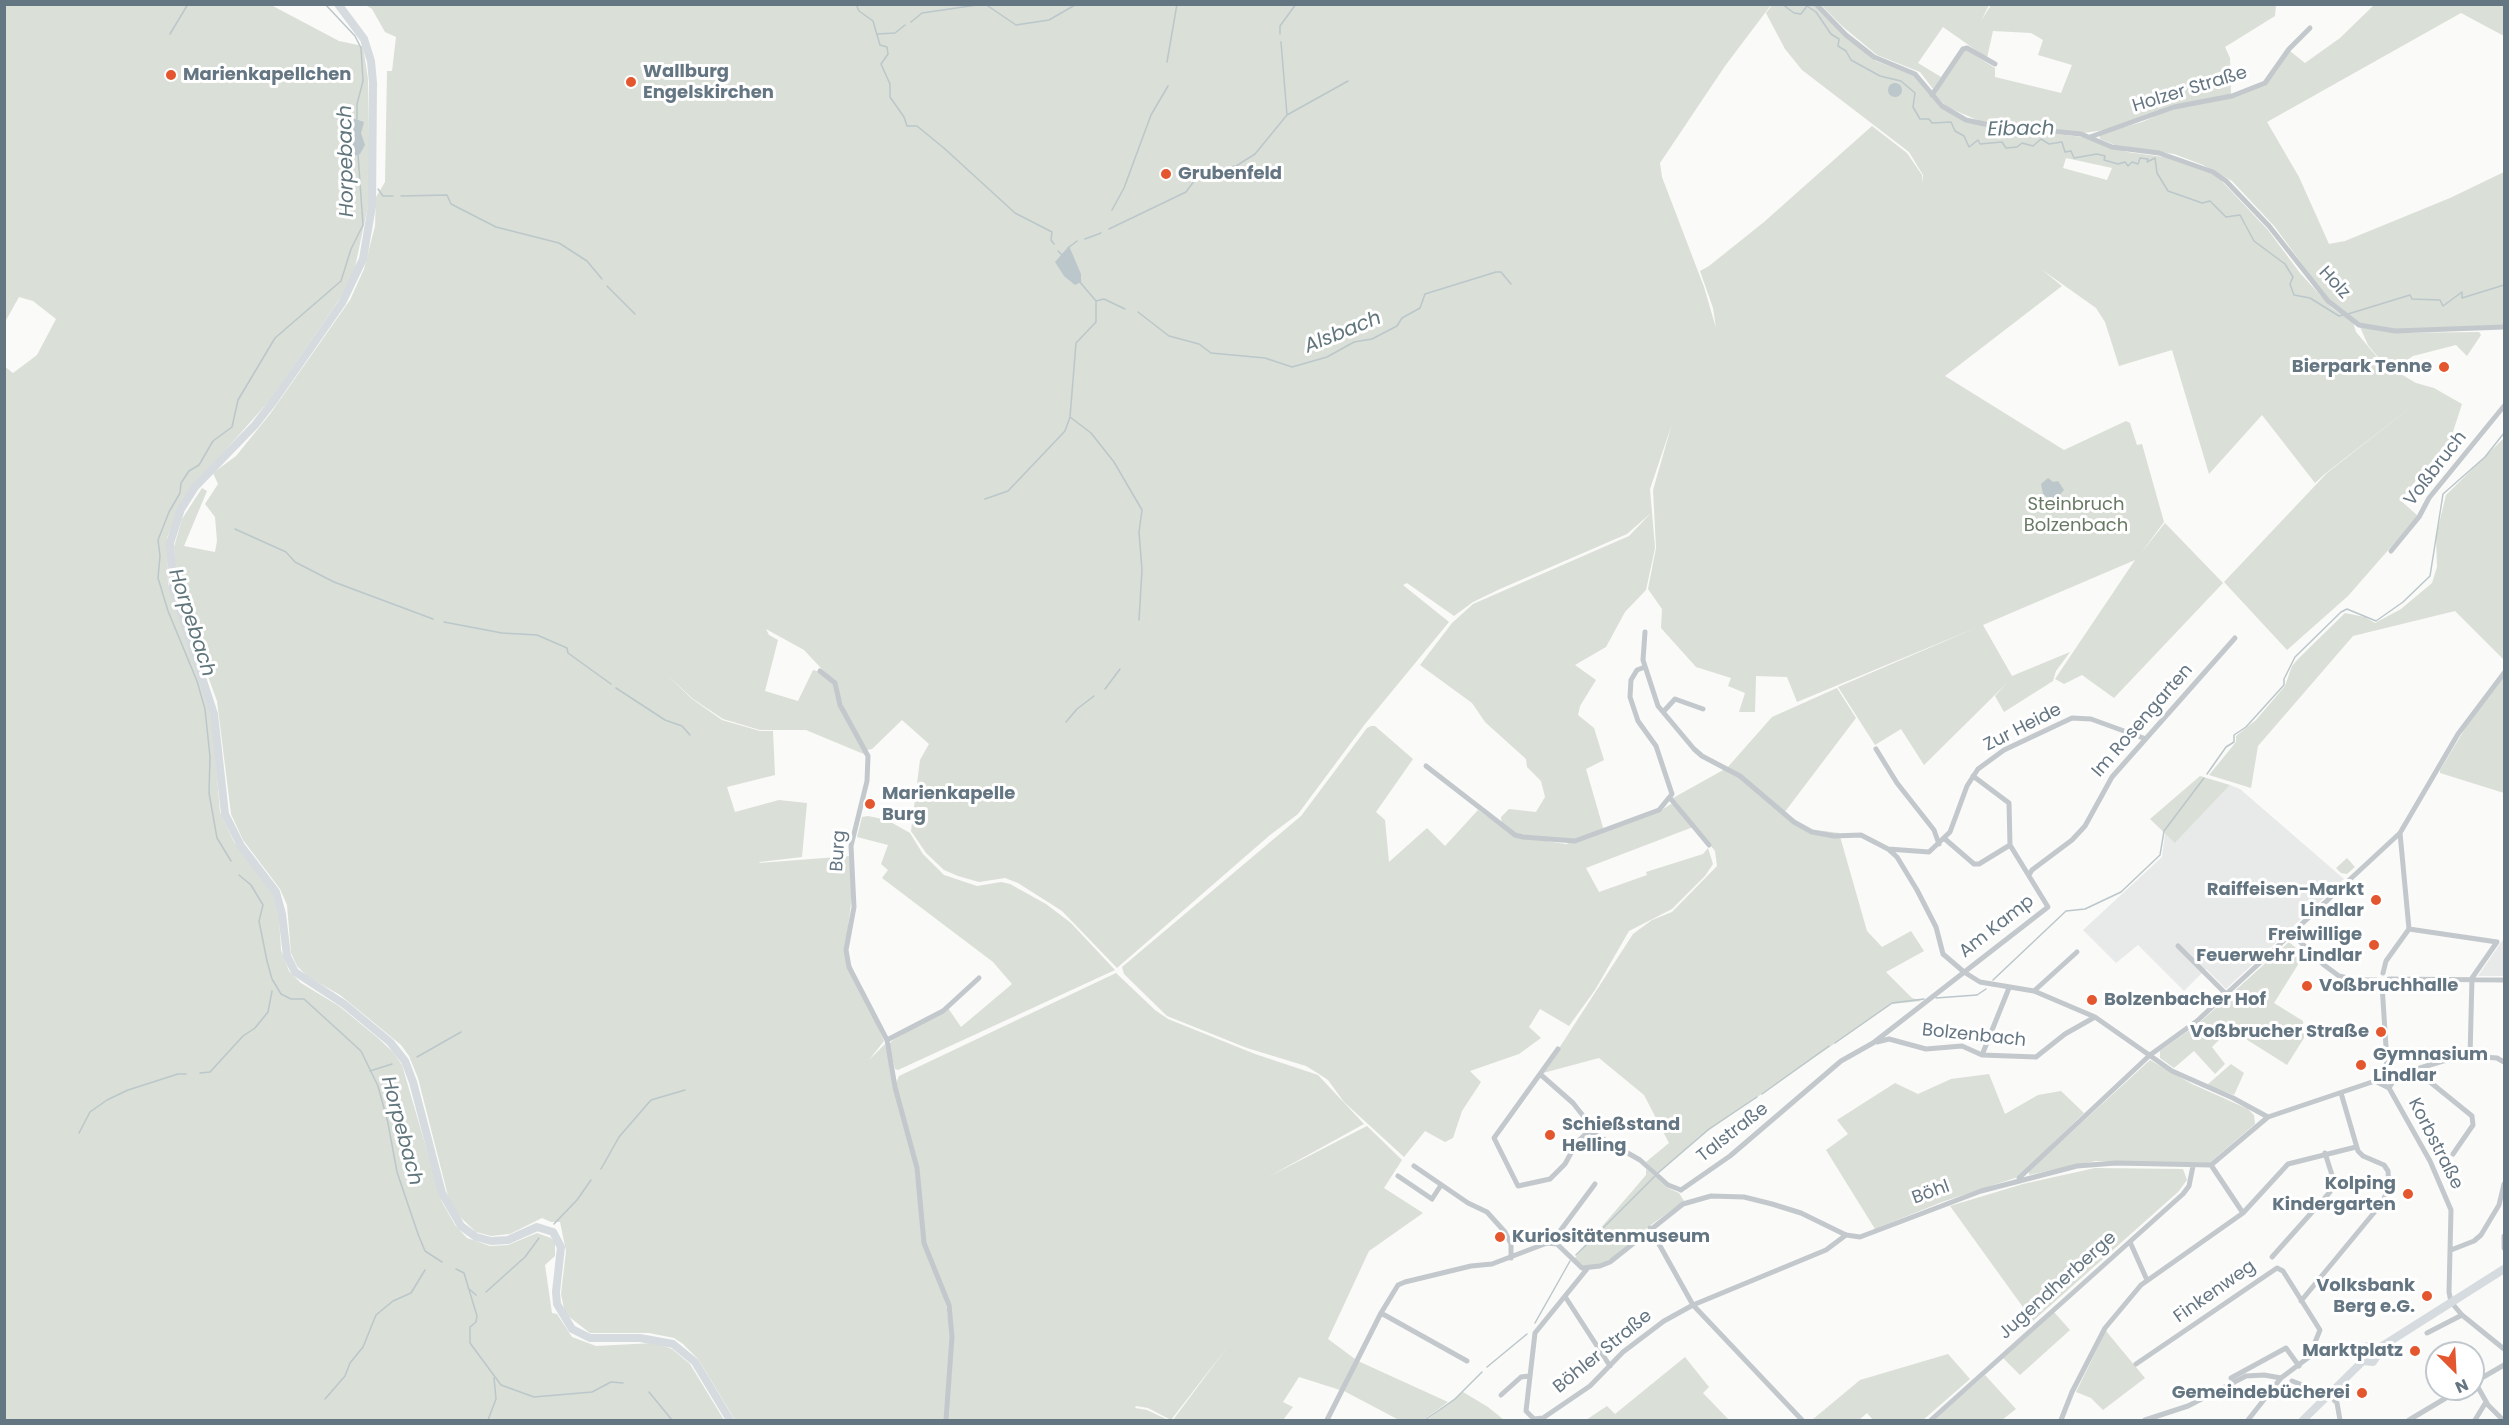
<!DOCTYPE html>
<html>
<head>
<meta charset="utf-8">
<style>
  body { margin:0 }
  #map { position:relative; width:2509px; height:1425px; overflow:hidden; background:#fafaf8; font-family:Poppins,sans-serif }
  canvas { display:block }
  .frame { position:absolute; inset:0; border:6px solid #657683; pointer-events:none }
  .north { position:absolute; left:2425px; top:1341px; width:60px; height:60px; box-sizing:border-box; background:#fff; border:2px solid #c1c8cd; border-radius:50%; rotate:156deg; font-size:16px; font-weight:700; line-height:24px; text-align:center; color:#657683 }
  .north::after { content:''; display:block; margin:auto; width:21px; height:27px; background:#e4572e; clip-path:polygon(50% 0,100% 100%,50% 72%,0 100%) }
</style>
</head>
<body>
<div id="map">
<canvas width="2509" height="1425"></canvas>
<div class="frame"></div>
<div class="north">N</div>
</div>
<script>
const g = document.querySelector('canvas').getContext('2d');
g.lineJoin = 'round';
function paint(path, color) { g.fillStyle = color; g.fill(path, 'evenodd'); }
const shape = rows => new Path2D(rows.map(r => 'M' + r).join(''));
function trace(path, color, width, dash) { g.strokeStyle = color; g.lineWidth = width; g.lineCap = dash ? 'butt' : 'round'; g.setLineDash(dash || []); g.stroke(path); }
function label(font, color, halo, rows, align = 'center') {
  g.font = font + ' Poppins,sans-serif'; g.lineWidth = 6; g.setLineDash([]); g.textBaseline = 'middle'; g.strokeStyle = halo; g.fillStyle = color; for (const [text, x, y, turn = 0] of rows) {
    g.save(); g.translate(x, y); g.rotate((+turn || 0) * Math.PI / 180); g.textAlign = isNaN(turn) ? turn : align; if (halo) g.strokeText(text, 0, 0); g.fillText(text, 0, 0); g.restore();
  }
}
const built = shape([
  [2230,785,2240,789,2344,879,2226,989,2206,969,2184,991,2138,945,2116,963,2083,930,2162,857,2165,833,2176,842],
  [2504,938,2504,976,2478,976]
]);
const green = shape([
  [364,4,1771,5,1725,66,1660,163,1662,177,1704,287,1716,328,1713,308,1700,271,1709,266,1764,222,1872,126,1907,153,1922,175,1923,183,1923,175,1909,152,1802,70,1785,49,1766,13,1772,5,1818,5,1876,61,1915,76,1923,82,1943,109,1983,126,2083,137,2127,152,2164,157,2217,176,2268,230,2300,273,2332,308,2353,322,2356,332,2382,363,2416,383,2434,388,2462,404,2451,438,2400,500,2418,516,2348,596,2287,650,2224,582,2327,473,2420,400,2326,473,2315,483,2262,415,2209,474,2172,350,2119,366,2105,322,2096,308,2041,269,2062,286,1945,376,2064,450,2126,421,2130,423,2137,445,2142,444,2164,522,2141,553,2165,523,2223,583,2114,698,2082,675,2064,684,2055,679,2135,560,1983,625,2012,676,2070,652,2056,671,2053,681,2004,712,1995,696,2007,683,1924,765,1901,729,1875,745,1838,687,1978,627,1797,702,1787,677,1756,676,1755,712,1739,712,1745,693,1728,686,1731,678,1696,667,1661,628,1662,609,1648,589,1656,548,1653,490,1672,424,1650,489,1655,548,1646,590,1625,612,1606,647,1575,665,1596,680,1580,706,1578,715,1594,728,1604,760,1586,769,1604,831,1575,840,1515,834,1502,824,1501,817,1509,809,1536,812,1545,797,1541,781,1527,767,1526,759,1485,722,1472,703,1420,665,1452,623,1473,604,1629,536,1651,513,1627,534,1500,589,1473,602,1454,616,1407,583,1403,585,1449,622,1365,724,1298,814,1270,835,1117,968,1062,911,1018,883,1005,878,979,882,958,876,944,870,926,853,911,831,920,760,929,744,902,720,872,749,867,750,846,715,835,683,804,650,766,629,769,635,778,640,765,691,798,701,813,670,824,673,834,683,839,705,866,755,806,730,760,730,723,719,693,699,666,674,692,699,722,720,760,731,773,731,775,775,727,787,735,812,779,800,807,803,802,857,760,862,759,863,850,856,852,896,845,951,884,1041,869,1060,885,1044,915,1169,923,1243,946,1303,951,1340,944,1420,735,1420,698,1359,683,1344,674,1338,649,1333,590,1333,568,1316,564,1309,561,1294,566,1251,560,1222,551,1222,542,1218,510,1234,491,1236,476,1232,459,1216,448,1196,418,1078,409,1056,401,1045,373,1022,340,995,307,976,297,966,291,953,287,905,280,889,243,840,231,814,217,701,180,600,176,585,174,547,182,519,202,488,207,491,184,546,215,552,217,541,215,517,205,504,218,484,213,473,236,456,270,414,350,300,364,269,375,226,376,197,385,182,387,71,392,71,396,37,385,32,372,9],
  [2066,158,2112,168,2107,180,2063,168],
  [5,5,271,5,339,41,363,46,368,79,370,197,354,272,339,300,270,400,184,497,167,538,168,584,207,701,213,728,220,812,234,842,272,891,279,917,281,950,289,971,301,983,339,1006,378,1038,393,1052,402,1065,442,1202,455,1225,467,1238,490,1246,508,1245,537,1233,551,1238,555,1242,555,1256,545,1265,552,1313,557,1314,572,1337,596,1346,654,1343,672,1349,690,1364,724,1420,5,1420,4,366,13,373,37,355,56,319,33,301,19,297,5,322],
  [1821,5,1989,5,1981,21,1991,5,2276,5,2275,16,2225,47,2230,58,2231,95,2174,106,2111,129,2084,133,1982,122,1947,107,1935,95,1963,50,1967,50,1995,68,1995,77,2061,93,2072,65,2038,55,2043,40,2031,33,1993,31,1987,58,1943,27,1918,63,1941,77,1933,89,1920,72,1877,55,1842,26],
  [2374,5,2504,5,2504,36,2461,13,2267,122,2299,177,2329,244,2345,241,2450,198,2504,172,2504,326,2395,330,2359,324,2329,301,2275,227,2232,181,2203,165,2174,154,2115,145,2100,139,2099,134,2142,122,2174,108,2231,97,2266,84,2290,51,2305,63,2340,38],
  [2360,327,2394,333,2479,332,2481,335,2467,356,2456,345,2413,356,2394,369,2382,362,2368,345],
  [2504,438,2504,660,2455,611,2353,636,2258,746,2251,788,2209,775,2236,742,2236,736,2256,720,2285,686,2292,666,2299,658,2345,613,2365,617,2375,623,2401,609,2432,583,2437,567,2436,536,2446,495],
  [2504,676,2504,793,2440,773,2440,770,2466,727],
  [1837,688,1856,718,1784,813,1727,768,1772,717],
  [1371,726,1375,726,1413,759,1376,812,1385,820,1389,862,1427,828,1445,846,1478,810,1514,836,1566,844,1660,811,1671,804,1676,805,1693,827,1586,868,1599,892,1647,875,1646,872,1703,854,1708,848,1713,864,1705,876,1672,909,1629,931,1595,990,1569,1026,1540,1009,1529,1027,1541,1038,1519,1054,1470,1071,1481,1082,1462,1111,1453,1138,1445,1142,1425,1131,1404,1157,1344,1102,1328,1080,1319,1074,1306,1066,1247,1048,1167,1016,1124,974,1122,967,1301,816,1367,728],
  [1725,769,1740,777,1793,823,1808,829,1839,833,1867,931,1882,947,1911,931,1924,951,1886,972,1912,998,1922,1001,1892,1004,1708,1131,1658,1173,1646,1162,1669,1143,1644,1095,1599,1058,1543,1073,1633,934,1652,920,1672,912,1717,866,1715,851,1673,798],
  [2200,776,2230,785,2175,843,2150,819],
  [868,816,887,820,910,833,923,854,944,875,977,886,1001,882,1010,884,1046,904,1071,923,1115,970,898,1070,895,1069,889,1044,893,1040,948,1008,961,1027,1012,984,993,962,882,878,888,870,881,864,888,845,857,837,862,817],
  [2347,858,2355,867,2347,874,2341,873,2336,868],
  [2289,942,2304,955,2274,1003,2303,1021,2304,1038,2287,1065,2230,1029,2212,1047,2225,1064,2215,1074,2194,1051,2174,1068,2160,1058,2160,1051,2199,1023],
  [1116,973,1155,1010,1168,1019,1255,1054,1318,1075,1364,1124,1268,1177,1367,1126,1402,1160,1384,1188,1423,1213,1369,1251,1328,1339,1355,1359,1340,1390,1299,1377,1283,1402,1293,1407,1283,1420,1173,1420,1228,1346,1171,1420,1148,1408,1136,1406,1135,1408,1147,1410,1168,1420,947,1420,953,1324,925,1243,919,1169,896,1083,899,1076],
  [2150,1060,2192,1084,2248,1109,2254,1115,2255,1124,2209,1163,2096,1161,2029,1175,2029,1171],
  [2231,1064,2244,1073,2234,1095,2207,1085],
  [1989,1074,2005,1114,2038,1095,2061,1091,2084,1113,2018,1177,1942,1202,1875,1229,1826,1150,1848,1134,1837,1120,1895,1083,1918,1094,1951,1079],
  [2095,1168,2183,1169,2187,1180,2178,1192,2033,1321,1950,1206,2023,1184],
  [1646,1169,1668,1188,1679,1193,1684,1201,1648,1227,1613,1257,1600,1265,1587,1267,1582,1265,1574,1259,1646,1175],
  [2054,1312,2070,1330,2020,1375,2003,1358],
  [2106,1331,2145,1378,2103,1410,2091,1398,2076,1392],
  [1948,1354,1970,1379,1923,1420,1873,1420,1867,1413,1859,1420,1812,1420,1860,1380],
  [1685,1357,1709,1387,1703,1393,1729,1420,1586,1420,1607,1406,1615,1414],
  [1358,1361,1448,1402,1424,1420,1399,1420,1344,1391],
  [1985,1375,2016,1409,2002,1420,1934,1420],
  [1463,1392,1488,1407,1504,1420,1427,1420]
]);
const water = shape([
  '1888 90a7 7 0 1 1 14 0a7 7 0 1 1-14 0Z',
  [349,117,364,122,361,133,365,145,360,154,354,156],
  [1069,246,1081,274,1081,282,1075,285,1064,276,1055,262],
  [2048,478,2053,482,2058,481,2064,490,2053,502,2043,494,2041,484]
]);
const stream = shape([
  [325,4,355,36,361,48,363,81,357,104,357,119],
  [856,4,859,11,873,21,880,45,887,47,888,54,881,64,890,84,890,97,904,117,907,126,917,126,945,149,1015,213,1052,232,1051,240,1054,244],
  [985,4,1016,25,1049,20,1075,5],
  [1782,4,1794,13,1801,14,1807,6,1816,12,1831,34,1839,39,1838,46,1846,51,1851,60,1880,76,1901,81,1915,93,1913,107,1920,119,1929,119,1932,123,1951,122,1955,131,1964,136,1969,147,1978,140,1980,144,2002,142,2006,148,2017,147,2022,143,2033,146,2041,139,2049,144,2062,142,2065,152,2071,151,2074,158,2097,154,2105,156,2104,160,2118,164,2125,162,2128,166,2132,162,2138,164,2140,158,2148,159,2147,162,2155,158,2157,173,2168,191,2202,203,2210,201,2226,217,2240,215,2254,241,2285,264,2293,277,2290,284,2294,295,2310,298,2339,316,2343,315],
  [911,22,922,13,984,4],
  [170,34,188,4],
  [877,34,895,33,905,25],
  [1280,34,1280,26,1296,4],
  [1281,42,1287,115],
  [1167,62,1177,4],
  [378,189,383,196,393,196],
  [401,196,447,195,451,204,496,227,559,243,587,261,602,279],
  [1112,210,1124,188,1151,115,1168,86],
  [1109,229,1186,192,1200,173,1236,166,1255,154,1287,115,1348,81],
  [1085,239,1101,233],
  [1068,248,1077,241],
  [1058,251,1062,255],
  [1079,281,1096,301,1104,299,1125,309],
  [607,286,635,314],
  [1096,301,1096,322,1076,343,1070,417,1091,433,1114,462,1142,510,1139,532,1142,570,1139,620],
  [1138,312,1169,336,1199,344,1211,353,1265,358,1292,367,1327,357,1354,342,1372,339,1397,326,1402,318,1420,308,1425,294,1496,272,1501,272,1511,284],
  [2348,314,2410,295,2412,299,2440,300,2443,306,2462,292,2462,298,2504,285],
  [985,499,1008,491,1065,431,1070,417],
  [235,529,286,552,295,562,334,582,433,619],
  [444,622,502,633,537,635,567,648,568,653,611,684],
  [616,688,665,720,682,726,690,735],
  [1105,689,1120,669],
  [1066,722,1077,709,1094,696],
  [2207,774,2226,747,2234,742,2234,735,2246,727,2284,685,2284,679,2295,657,2341,612,2347,609,2376,621,2403,602,2430,576,2443,494,2485,457,2504,433],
  [231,861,217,838,209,793,210,757,205,709,197,681,168,611,158,578,160,556,158,540,169,512,180,493,181,483,189,471,199,465,213,441,232,427,238,400,275,338,341,281,351,249,363,225,358,154],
  [239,875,251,885,263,905,259,921,267,961,272,979,281,994,291,999,304,999,361,1051,378,1086,388,1123,397,1172,418,1234,425,1251,442,1262],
  [1993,980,2066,911,2085,909,2121,892,2160,855,2164,831,2204,778],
  [1936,998,1977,995,1986,989],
  [1835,1043,1892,1003,1924,999],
  [417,1057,461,1032],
  [370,1071,392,1064],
  [200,1073,210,1072,243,1036,255,1028,268,1012,272,991],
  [1762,1094,1829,1046],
  [79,1133,90,1112,107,1100,128,1090,178,1074,186,1074],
  [601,1169,619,1137,651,1100,685,1090],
  [554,1224,577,1200,591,1180],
  [1576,1255,1658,1173,1709,1129,1757,1097],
  [456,1269,464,1273,477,1316,476,1322,470,1327,470,1343,501,1385,534,1397,592,1392,611,1382,623,1383],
  [468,1288,476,1295],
  [486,1292,525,1257,539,1238],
  [1535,1323,1570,1261],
  [1487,1367,1527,1334],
  [649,1392,672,1420],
  [325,1399,345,1376,350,1363,363,1347,376,1315,393,1301,411,1293,425,1270],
  [488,1420,496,1399,494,1378],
  [1425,1420,1455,1399,1482,1372]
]);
const street = shape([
  [1816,4,1846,35,1874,57,1915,74,1942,106,1966,120,1989,125,2081,134,2112,147,2159,153,2213,172,2226,181,2269,226,2328,301,2359,325,2395,331,2504,327],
  [1932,95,1963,49,1967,48,1995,64],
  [2090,137,2174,107,2232,96,2265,83,2289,49,2310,28],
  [2391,551,2419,517,2429,498,2504,406],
  [1645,632,1643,660,1658,706,1694,749,1702,756,1740,776,1794,822,1812,832,1834,836,1861,835,1888,849,1897,857,1917,890,1936,927,1943,954,1964,972,1980,982,2034,991,2095,1017,2172,1071,2233,1098,2268,1117],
  [820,671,835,683,840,705,868,756,867,781,851,846,854,907,846,950,849,967,887,1040,895,1087,917,1168,924,1243,949,1305,952,1337,946,1420],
  [1664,711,1675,699,1703,709],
  [1876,749,1897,783,1934,830,1939,844],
  [1426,766,1515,835,1523,837,1575,841,1659,810,1672,794,1656,746,1638,721,1630,697,1631,680,1637,670,1645,667],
  [1670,798,1709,845],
  [1945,839,1974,864,1979,864,2010,845,2009,803,1973,776],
  [1888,849,1929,852,1950,832,1967,786,1978,769,2004,750,2072,718,2091,719,2146,739],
  [2029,875,2032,870,2072,840,2085,826,2112,777,2235,638],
  [2409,929,2497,942,2472,978,2470,1056],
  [2291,933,2324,965,2339,976,2357,980,2376,980],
  [2178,946,2225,993],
  [2383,973,2386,961,2409,929,2400,833],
  [2389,979,2504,980],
  [2034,991,2077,952],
  [887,1040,943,1011,979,978],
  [1877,1042,1889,1039,1926,1049,1962,1046,1982,1055,2036,1057,2065,1034,2095,1017],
  [1558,1049,1494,1138,1518,1186,1550,1179,1565,1164,1577,1142,1589,1131],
  [1982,1055,2009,988],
  [2385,1069,2397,1075,2443,1061,2470,1056,2497,1058,2504,1062],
  [2414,1069,2472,1116,2473,1125,2453,1154],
  [1540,1074,1573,1103,1588,1122,1589,1131],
  [2375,1081,2389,1088,2430,1161,2451,1210,2449,1292,2451,1302,2462,1315,2504,1349],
  [2389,1088,2397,1075],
  [1589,1131,1640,1160,1668,1185,1681,1190],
  [2211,1165,2243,1213,2288,1164,2356,1147],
  [1414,1166,1468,1203,1487,1212,1505,1232,1511,1244,1511,1258],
  [1398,1176,1432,1199,1441,1185],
  [2019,1178,2150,1055,2197,1021,2400,833,2458,734,2504,673],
  [1681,1190,1730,1156,1841,1061,1873,1043,2048,907,2010,845],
  [1650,1228,1693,1305,1802,1420],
  [2504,1236,2504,1248],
  [2130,1242,2147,1280],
  [1557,1244,1560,1231,1595,1184],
  [2451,1250,2474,1241,2481,1235,2499,1205,2504,1184],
  [2272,1257,2330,1192,2332,1175,2325,1153],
  [1587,1269,1535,1333,1526,1411,1534,1419,1543,1418,1590,1386,1623,1352,1664,1321,1693,1305,1826,1250,1846,1235],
  [1566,1298,1610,1366],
  [2301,1301,2382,1203,2389,1187,2388,1171,2384,1165,2363,1156,2358,1151,2341,1093],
  [1381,1313,1467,1361],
  [2427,1333,2462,1315],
  [2136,1364,2277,1268,2283,1271,2320,1330,2309,1357,2281,1378,2248,1420],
  [2231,1378,2286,1348,2299,1366],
  [2292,1381,2329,1395,2337,1403,2340,1420],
  [2475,1382,2488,1405,2503,1420],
  [2473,1383,2504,1365],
  [1501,1395,1521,1377,1529,1376],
  [1327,1420,1381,1313,1398,1285,1405,1282,1471,1266,1492,1264,1547,1243,1557,1244,1582,1268,1600,1266,1610,1262,1683,1204,1711,1196,1744,1197,1772,1204,1801,1213,1846,1235,1860,1237,1981,1191,2077,1166,2116,1163,2211,1165,2268,1117,2375,1081,2385,1069,2387,1062,2382,985],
  [1931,1420,2183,1194,2189,1186,2193,1166],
  [2061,1420,2072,1392,2105,1328,2141,1285,2243,1213],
  [2145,1420,2188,1406,2246,1376,2264,1375,2281,1378],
  [2409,1420,2461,1389],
  [2475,1420,2486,1402]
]);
const secondary = shape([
  [338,4,364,39,371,61,373,83,372,206,363,259,342,303,273,402,255,425,195,487,181,509,170,543,173,589,214,714,225,814,241,846,276,892,282,914,287,956,295,972,344,1004,390,1042,405,1061,413,1082,442,1193,461,1226,476,1237,491,1241,508,1240,537,1227,553,1232,561,1247,556,1292,557,1304,572,1329,590,1338,640,1338,673,1344,695,1362,730,1420],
  [2376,1350,2504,1269],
  [2363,1361,2360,1356,2362,1348,2368,1346,2376,1350],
  [2363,1361,2373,1362,2377,1356,2376,1350],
  [2303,1420,2363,1361]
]);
const markers = [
  [171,75,6,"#e4572e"],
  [631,82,6,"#e4572e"],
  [1166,174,6,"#e4572e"],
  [2444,367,6,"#e4572e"],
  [870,804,6,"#e4572e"],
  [2376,900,6,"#e4572e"],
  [2374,945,6,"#e4572e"],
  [2307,986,6,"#e4572e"],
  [2092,1000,6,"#e4572e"],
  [2381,1032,6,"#e4572e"],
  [2361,1065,6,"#e4572e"],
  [1550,1135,6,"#e4572e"],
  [2408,1194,6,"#e4572e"],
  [1500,1237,6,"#e4572e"],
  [2427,1296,6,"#e4572e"],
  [2415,1351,6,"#e4572e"],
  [2362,1393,6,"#e4572e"]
];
const poiNames = [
  ["Wallburg",643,72],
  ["Engelskirchen",643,93],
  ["Marienkapellchen",183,75],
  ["Grubenfeld",1178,174],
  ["Bierpark Tenne",2432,367,"right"],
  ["Marienkapelle",882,794],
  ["Burg",882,815],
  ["Raiffeisen-Markt",2364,890,"right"],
  ["Lindlar",2364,911,"right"],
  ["Freiwillige",2362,935,"right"],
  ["Feuerwehr Lindlar",2362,956,"right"],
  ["Voßbruchhalle",2319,986],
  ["Bolzenbacher Hof",2104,1000],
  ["Voßbrucher Straße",2369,1032,"right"],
  ["Gymnasium",2373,1055],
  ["Lindlar",2373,1076],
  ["Schießstand",1562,1125],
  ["Helling",1562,1146],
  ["Kolping",2396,1184,"right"],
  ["Kindergarten",2396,1205,"right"],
  ["Kuriositätenmuseum",1512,1237],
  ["Volksbank",2415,1286,"right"],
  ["Berg e.G.",2415,1307,"right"],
  ["Marktplatz",2403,1351,"right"],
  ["Gemeindebücherei",2350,1393,"right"]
];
const streetNames = [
  ["Holzer Straße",2190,90,-17],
  ["Holz",2334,283,47],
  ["Voßbruch",2436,469,-52],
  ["Im Rosengarten",2143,721,-49],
  ["Zur Heide",2023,728,-27],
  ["Burg",839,851,-86],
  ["Am Kamp",1997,927,-38],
  ["Bolzenbach",1974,1036,6],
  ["Talstraße",1733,1133,-38],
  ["Korbstraße",2435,1144,63],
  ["Böhl",1931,1193,-20],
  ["Jugendherberge",2058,1286,-42],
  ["Finkenweg",2215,1292,-35],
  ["Böhler Straße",1603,1352,-39]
];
const parkNames = [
  ["Steinbruch",2076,505],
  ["Bolzenbach",2076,526]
];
const waterNames = [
  ["Eibach",2021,130,-1],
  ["Horpebach",347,161,-91],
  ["Alsbach",1343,333,-22],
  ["Horpebach",191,623,72],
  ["Horpebach",401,1131,75]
];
paint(built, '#e8e9e9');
paint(green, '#dadfd7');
paint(water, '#bbc7cb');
trace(stream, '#bbc7cb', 1.5);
trace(street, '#c3c8cc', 5);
trace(secondary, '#d6dbdf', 8);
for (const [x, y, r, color] of markers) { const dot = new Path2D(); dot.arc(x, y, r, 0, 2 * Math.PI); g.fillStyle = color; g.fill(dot); trace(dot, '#fff', 2); }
label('bold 18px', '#657683', '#fff', poiNames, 'left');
label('18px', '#657683', '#fff', streetNames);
label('18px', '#687a64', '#fff', parkNames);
label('italic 20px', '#60757c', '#fff', waterNames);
</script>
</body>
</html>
